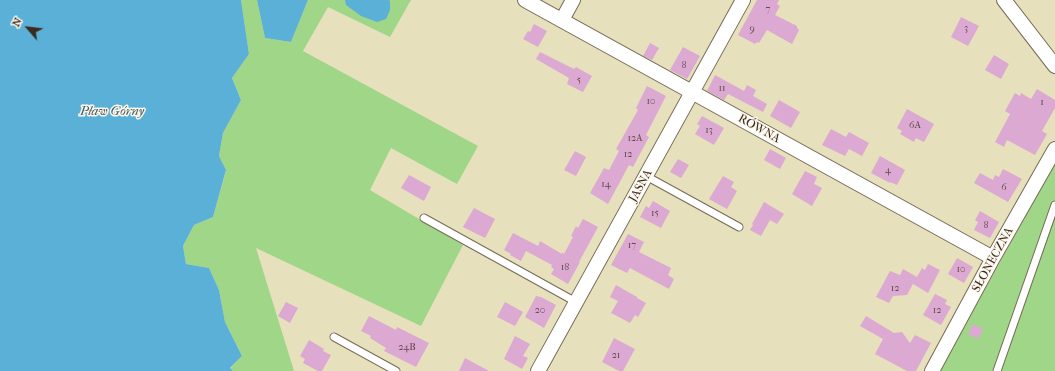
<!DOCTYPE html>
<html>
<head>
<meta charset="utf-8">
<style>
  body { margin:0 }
  #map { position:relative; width:1055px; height:371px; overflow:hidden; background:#e7e0bc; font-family:"IM FELL French Canon",serif }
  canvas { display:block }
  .north { position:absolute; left:8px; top:8px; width:40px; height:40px; -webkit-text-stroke:3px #fbf7ec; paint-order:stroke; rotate:298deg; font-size:11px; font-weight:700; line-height:16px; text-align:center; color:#3b2a1e }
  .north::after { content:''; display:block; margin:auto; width:14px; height:18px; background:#3b2a1e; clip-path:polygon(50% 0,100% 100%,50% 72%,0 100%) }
</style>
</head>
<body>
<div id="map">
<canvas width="1055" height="371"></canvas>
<div class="north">N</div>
</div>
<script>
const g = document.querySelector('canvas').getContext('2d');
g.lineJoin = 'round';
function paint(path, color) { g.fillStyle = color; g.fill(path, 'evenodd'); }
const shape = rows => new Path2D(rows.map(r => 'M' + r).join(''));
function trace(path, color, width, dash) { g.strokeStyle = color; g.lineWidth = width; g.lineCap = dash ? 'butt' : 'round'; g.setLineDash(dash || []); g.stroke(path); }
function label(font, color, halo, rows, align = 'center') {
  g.font = font + ' "IM FELL French Canon",serif'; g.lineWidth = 3; g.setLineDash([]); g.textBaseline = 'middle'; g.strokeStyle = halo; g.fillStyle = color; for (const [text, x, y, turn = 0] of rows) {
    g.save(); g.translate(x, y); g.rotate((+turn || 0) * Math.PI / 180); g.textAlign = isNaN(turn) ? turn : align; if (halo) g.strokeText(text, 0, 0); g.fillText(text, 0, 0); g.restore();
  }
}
const green = shape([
  [241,0,257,0,265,38,291,42,308,0,411,0,390,37,328,7,303,51,478,146,457,184,391,148,370,190,463,245,421,326,256,248,294,371,233,371,230,369,242,356,225,322,219,290,209,268,186,264,183,246,194,225,213,217,226,171,219,156,223,133,241,100,232,78,249,54],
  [1055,162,1055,371,940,371,1036,197]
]);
const water = shape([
  [0,0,241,0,249,54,232,78,241,100,223,133,219,156,226,170,213,217,194,225,183,246,186,264,209,268,219,290,225,322,242,356,230,368,233,371,0,371],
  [257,0,308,0,291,42,265,38],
  [345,0,389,0,390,1,390,10,386,19,377,22,361,16,346,5]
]);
const building = shape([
  [757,0,779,0,777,4,780,6,775,15,797,26,797,28,799,30,792,44,767,30,759,43,757,42,755,44,738,35],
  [961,17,979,26,968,46,951,37],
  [534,24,547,31,538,47,523,39,528,31,530,32],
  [650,43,659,48,652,60,643,56],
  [683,47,700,56,687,79,670,70],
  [540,52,574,69,576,67,592,76,583,92,567,84,569,78,536,59],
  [994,55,1009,64,1001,79,985,70],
  [715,75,744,91,747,85,756,90,753,96,767,104,763,112,728,94,724,100,707,91],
  [647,86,666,96,646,135,649,137,633,167,629,165,608,204,590,193,604,168,609,170,619,151,616,149,638,110,636,108],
  [1037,89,1055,100,1055,108,1042,131,1047,134,1035,155,1007,140,1004,147,995,142,1010,114,1005,111,1015,93,1020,96,1021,93,1031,99],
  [779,100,800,112,791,128,770,116],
  [907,109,934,124,924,142,916,138,914,142,900,134,902,131,897,128],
  [702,116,724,128,714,145,695,134,700,126,697,124],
  [831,129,846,137,849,132,869,143,862,156,849,149,845,156,822,145],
  [770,149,786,158,780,169,764,160],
  [575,151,586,157,576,176,564,170],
  [880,156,905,170,897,185,890,182,890,183,871,173],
  [678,159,689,165,681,178,670,172],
  [1003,169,1022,179,1008,202,974,183,980,173,993,180,995,175,999,177],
  [805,171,817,177,814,184,822,188,812,206,792,194],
  [409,175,431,187,424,201,401,188],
  [723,176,734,182,731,187,737,191,727,209,709,199],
  [653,201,670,211,661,228,640,217,646,206,649,208],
  [764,202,784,214,777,224,770,220,761,236,750,230,753,225,752,224],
  [474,208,495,219,485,238,463,227],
  [980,211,999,222,990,238,974,230,978,222,975,220],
  [583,219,598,227,579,262,580,262,568,284,551,274,554,269,551,267,552,265,526,251,521,261,510,255,511,254,504,250,513,233,538,246,540,241,562,254,562,252,564,254,573,237,571,236,576,226,578,228],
  [628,234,644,242,639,252,671,268,668,275,674,279,669,289,630,268,627,273,611,265],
  [957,258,973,267,964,283,948,274],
  [928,264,940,270,928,293,913,284,914,282,907,295,893,296,889,303,876,297,890,271,900,275,903,269,917,277,922,268,925,270],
  [616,285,637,297,637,298,646,303,638,317,635,315,630,323,611,313,618,301,610,297],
  [935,294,947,300,945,304,951,307,941,325,923,315],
  [536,296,541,297,556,305,544,328,525,317],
  [286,302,298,308,290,323,278,316],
  [505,302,523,312,515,326,497,317],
  [369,316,396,330,397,327,429,343,416,367,384,351,386,348,370,338,371,336,361,331],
  [866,316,894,333,902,332,910,343,915,335,931,343,916,371,907,371,875,354,883,339,860,326],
  [973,324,983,329,978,339,968,334],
  [515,336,530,344,523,356,528,358,522,369,504,359],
  [614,338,635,349,623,371,619,371,602,362],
  [309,340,324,349,323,351,331,355,322,371,318,371,303,363,305,359,300,356],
  [465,358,489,371,459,371]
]);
const lane = shape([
  [646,176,739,227],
  [424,218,576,302],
  [334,337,396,371],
  [997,371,1055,205]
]);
const street = shape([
  [525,0,993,258],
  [1004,0,1055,66],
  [562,20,573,0],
  [538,371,743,0],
  [932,371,993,258,1055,149]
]);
const numberNames = [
  ["7",768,10],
  ["3",966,29],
  ["9",752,30],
  ["8",684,66],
  ["5",579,81],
  ["11",722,89],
  ["10",651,102],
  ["1",1042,103],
  ["6A",915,126],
  ["13",709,131],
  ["12A",635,139],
  ["12",628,155],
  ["4",888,171],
  ["14",606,185],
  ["6",1004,188],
  ["15",655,214],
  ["8",986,226],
  ["17",632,246],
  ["18",565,268],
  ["10",961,270],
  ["12",895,289],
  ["20",540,311],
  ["12",937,311],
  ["24B",407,348],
  ["21",616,356]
];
const streetNames = [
  ["RÓWNA",759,129,29],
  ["JASNA",641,186,-61],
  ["SŁONECZNA",993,260,-61]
];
const waterNames = [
  ["Pław Górny",112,112]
];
paint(green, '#9fd688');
paint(water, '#5bb0d7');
paint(building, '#dba9d1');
trace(lane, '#776a55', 9);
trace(street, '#776a55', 16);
trace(lane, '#fff', 7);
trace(street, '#fff', 14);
label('10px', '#634a4b', null, numberNames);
label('12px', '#3b2a1e', '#fbf7ec', streetNames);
label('italic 13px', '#46595f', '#fbf7ec', waterNames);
</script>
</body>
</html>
